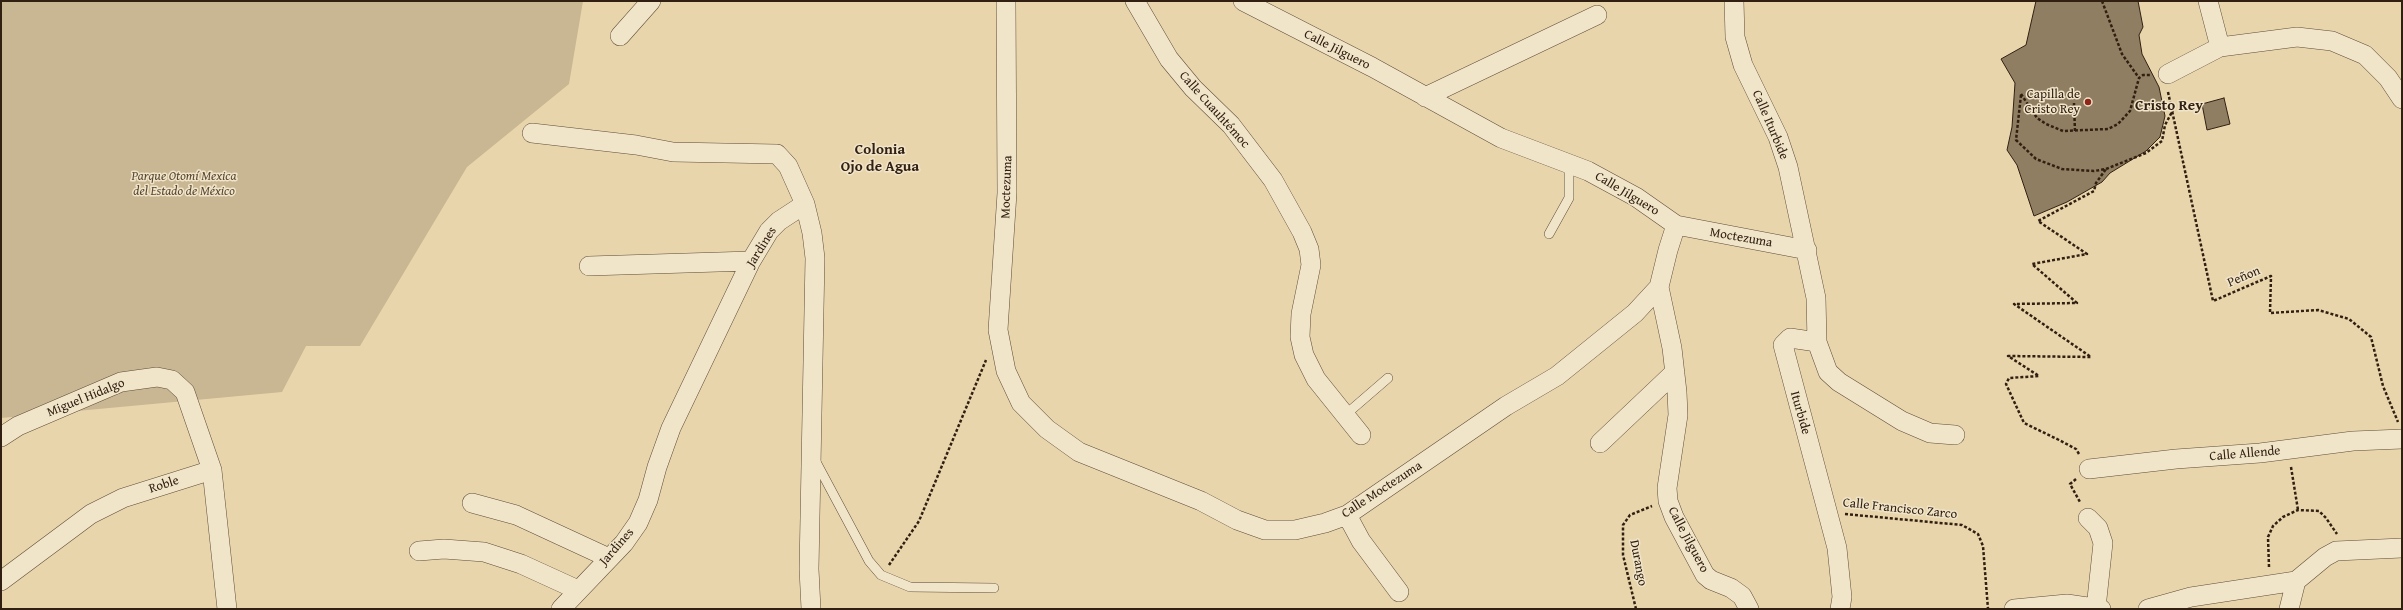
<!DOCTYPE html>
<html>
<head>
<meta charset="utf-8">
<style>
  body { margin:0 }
  #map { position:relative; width:2403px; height:610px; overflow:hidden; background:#e8d5ac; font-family:"Gentium Book Plus",serif }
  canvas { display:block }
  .frame { position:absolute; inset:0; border:2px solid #312012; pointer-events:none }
</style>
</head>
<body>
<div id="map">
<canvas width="2403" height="610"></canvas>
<div class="frame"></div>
</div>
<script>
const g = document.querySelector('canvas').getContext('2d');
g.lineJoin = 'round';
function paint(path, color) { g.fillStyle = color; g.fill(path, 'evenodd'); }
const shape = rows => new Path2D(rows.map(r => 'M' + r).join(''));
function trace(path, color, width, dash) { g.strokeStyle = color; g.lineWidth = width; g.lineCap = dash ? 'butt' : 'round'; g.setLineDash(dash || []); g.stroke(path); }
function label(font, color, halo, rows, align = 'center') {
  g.font = font + ' "Gentium Book Plus",serif'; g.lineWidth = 3; g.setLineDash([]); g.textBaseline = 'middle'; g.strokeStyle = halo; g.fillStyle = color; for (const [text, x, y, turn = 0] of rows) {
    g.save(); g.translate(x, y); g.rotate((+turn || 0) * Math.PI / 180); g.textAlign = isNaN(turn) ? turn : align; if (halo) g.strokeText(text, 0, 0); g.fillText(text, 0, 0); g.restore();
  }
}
const green = shape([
  [1,1,583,1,569,84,467,167,360,346,306,346,282,392,1,418]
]);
const building = shape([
  [2036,1,2138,1,2143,27,2139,35,2142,54,2159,87,2165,116,2160,137,2146,151,2110,173,2102,182,2067,202,2034,216,2017,165,2007,150,2012,127,2015,83,2001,59,2026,45,2036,1],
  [2224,98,2230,124,2207,130,2202,104,2224,98]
]);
const path = shape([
  [2102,1,2122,54,2139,78],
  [2168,92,2213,301,2271,276,2270,313,2318,310,2349,319,2371,337,2383,386,2398,422],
  [2021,94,2037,118,2046,124,2063,131,2108,129,2118,124,2130,111,2139,78,2143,75,2151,75],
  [2021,95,2016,140,2036,159,2062,169,2094,171,2106,169,2146,153,2162,141,2165,125,2173,110],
  [2074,103,2075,132],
  [2079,454,2076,449,2059,440,2024,423,2006,384,2009,378,2039,376,2008,356,2091,357,2014,304,2077,303,2032,264,2087,254,2038,221,2094,191,2096,183,2106,169],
  [2291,467,2298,510],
  [2076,479,2070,484,2080,502],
  [1845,514,1962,525,1978,534,1983,546,1988,609],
  [889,565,919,521,986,360],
  [2269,567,2268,537,2273,526,2283,517,2298,510,2319,511,2326,518,2337,534],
  [1636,609,1623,555,1623,525,1630,515,1652,506]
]);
const service = shape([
  [1549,234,1569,198,1569,164],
  [1344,416,1388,378],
  [815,460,869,561,881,575,910,587,994,588]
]);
const minor = shape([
  [1006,1,1007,193,998,330,1006,371,1021,403,1047,429,1079,452,1201,501,1237,520,1265,530,1295,530,1325,523,1347,515,1506,406,1557,376,1635,313,1659,287],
  [1135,1,1169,59,1193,88,1231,125,1273,180,1302,232,1309,249,1311,265,1301,314,1300,337,1304,355,1316,379,1361,435],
  [1243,1,1372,67,1501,138,1588,171,1636,197,1676,225,1807,250],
  [1734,1,1735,37,1743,65,1778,137,1788,167,1816,298,1817,342,1828,372,1839,382,1902,421,1930,433,1955,435],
  [2208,1,2220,47],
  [620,36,651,1],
  [2168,74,2220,47,2297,37,2332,41,2365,55,2388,78,2402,99],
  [1425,97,1597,15],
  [532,133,636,145,673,152,777,154,788,166,805,204],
  [1676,225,1668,250,1659,287,1672,348,1677,392,1678,415,1667,488,1668,501,1674,517,1705,575,1711,580,1731,588,1742,596,1749,609],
  [589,266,751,261],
  [1817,342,1790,338,1783,345,1837,548,1842,597,1840,609],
  [1,437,18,426,121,382,157,377,172,380,185,392,212,470,227,609],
  [1600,443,1675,372],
  [2089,469,2176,459,2260,453,2353,441,2402,439],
  [472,503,516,515,609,558],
  [1347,515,1361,541,1399,592],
  [2088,518,2098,528,2103,543,2096,608],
  [419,551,444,549,484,552,521,564,578,590],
  [1,581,91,514,123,498,212,470],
  [561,609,624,543,638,523,648,500,657,467,671,428,751,261,769,231,779,221,805,204,812,233,815,258,809,569,811,609],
  [2014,609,2067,604,2101,609],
  [2148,609,2191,597,2296,581,2325,557,2336,551,2402,548],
  [2289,609,2296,581]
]);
const markers = [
  [2088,102,4,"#8f2418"]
];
const streetNames = [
  ["Calle Jilguero",1337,50,27],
  ["Calle Cuauhtémoc",1214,110,48],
  ["Calle Iturbide",1770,125,67],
  ["Moctezuma",1007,187,-88],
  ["Calle Jilguero",1627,194,31],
  ["Moctezuma",1741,238,10],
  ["Jardines",762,247,-58],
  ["Peñon",2244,277,-23],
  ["Miguel Hidalgo",86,398,-22],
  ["Iturbide",1800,413,74],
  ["Calle Allende",2245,454,-5],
  ["Roble",164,485,-18],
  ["Calle Moctezuma",1382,490,-33],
  ["Calle Francisco Zarco",1900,509,6],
  ["Calle Jilguero",1688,540,62],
  ["Jardines",617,547,-49],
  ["Durango",1638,563,79]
];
const poiNames = [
  ["Capilla de",2080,95],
  ["Cristo Rey",2080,110]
];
const parkNames = [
  ["Parque Otomí Mexica",184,177],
  ["del Estado de México",184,192]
];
const quarterNames = [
  ["Cristo Rey",2169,106],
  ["Colonia",880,150],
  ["Ojo de Agua",880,167]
];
paint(green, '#c9b692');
paint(building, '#907e62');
trace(building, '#312012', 1);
trace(service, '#5f4d38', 10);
trace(minor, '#5f4d38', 20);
trace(path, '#312012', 2.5, [3, 2]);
trace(service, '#f0e4c9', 9);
trace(minor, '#f0e4c9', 19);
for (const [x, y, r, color] of markers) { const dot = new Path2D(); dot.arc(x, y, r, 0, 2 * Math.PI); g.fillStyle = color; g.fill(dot); trace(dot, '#f0e4c9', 1.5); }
label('13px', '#312012', '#f0e4c9', streetNames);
label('13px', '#312012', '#f0e4c9', poiNames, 'right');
label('italic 13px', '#574632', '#f0e4c9', parkNames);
label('bold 15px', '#312012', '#f0e4c9', quarterNames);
</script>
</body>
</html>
